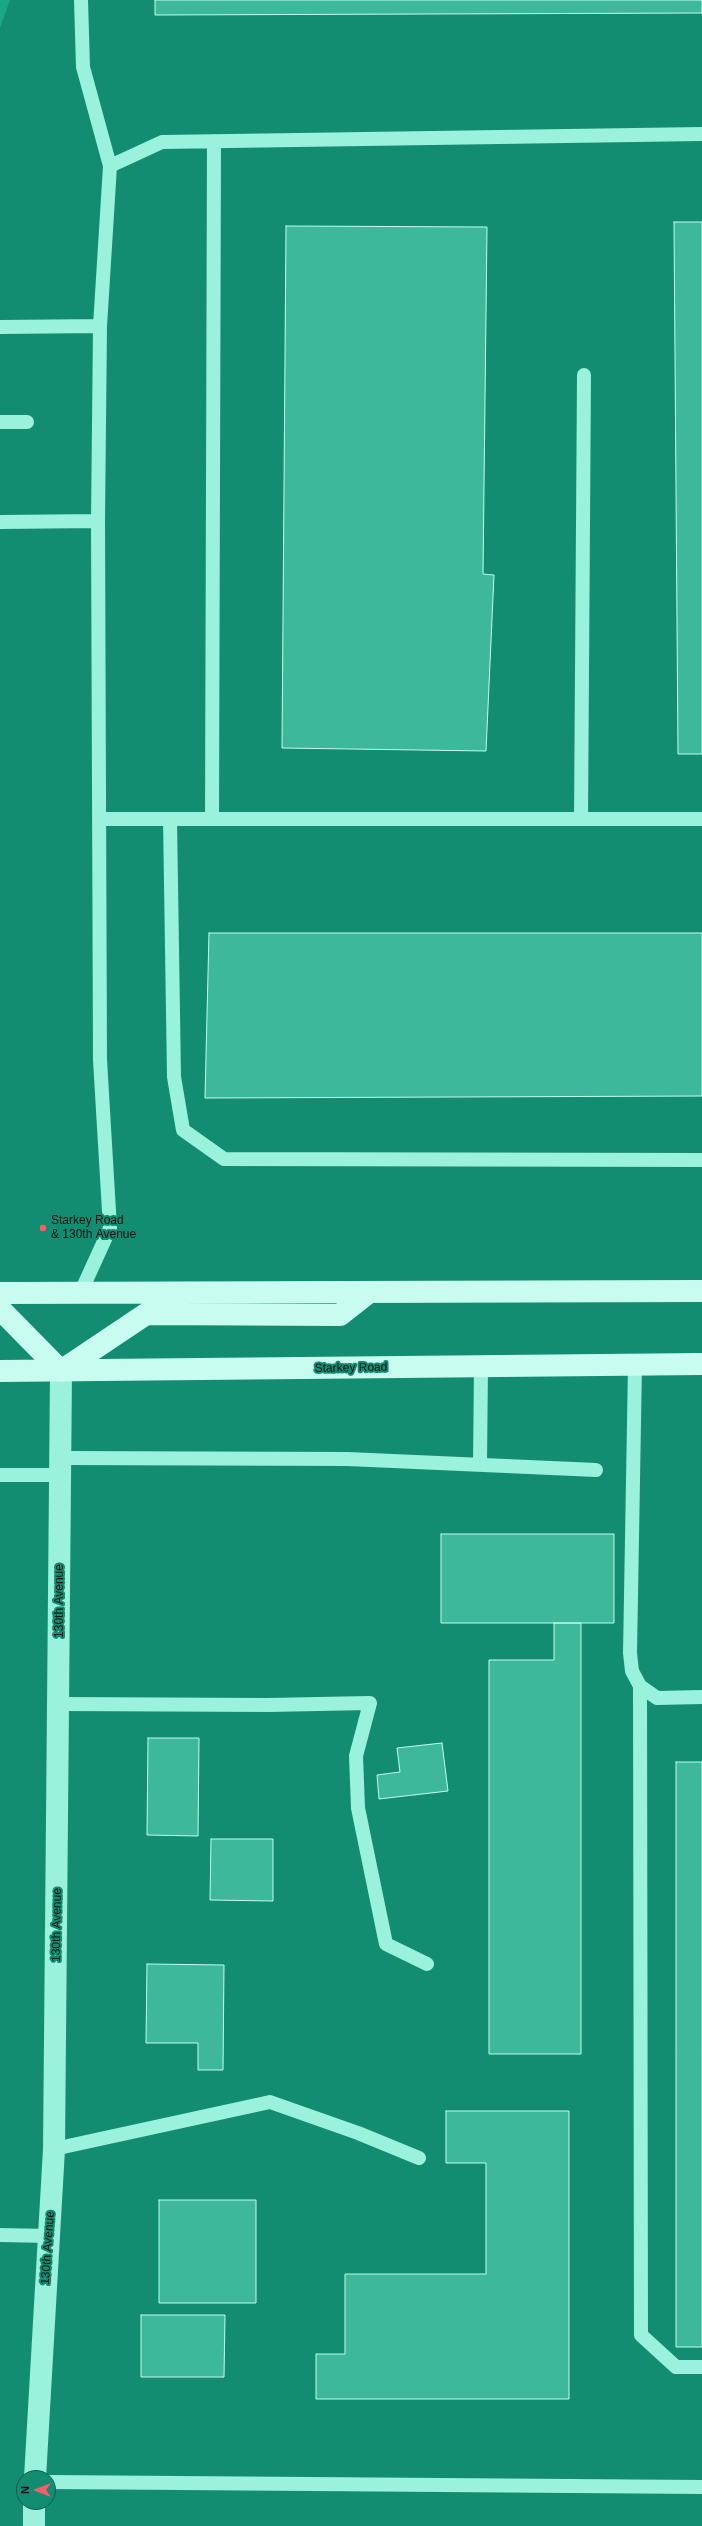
<!DOCTYPE html>
<html>
<head>
<meta charset="utf-8">
<style>
  body { margin:0 }
  #map { position:relative; width:702px; height:2526px; overflow:hidden; background:#128d71; font-family:Helvetica,sans-serif }
  canvas { display:block }
  .north { position:absolute; left:16px; top:2470px; width:40px; height:40px; box-sizing:border-box; background:#128d71; border:1px solid #125b4b; border-radius:50%; rotate:270deg; font-size:11px; font-weight:700; line-height:16px; text-align:center; color:#111 }
  .north::after { content:''; display:block; margin:auto; width:14px; height:18px; background:#ff5b68; clip-path:polygon(50% 0,100% 100%,50% 72%,0 100%) }
</style>
</head>
<body>
<div id="map">
<canvas width="702" height="2526"></canvas>
<div class="north">N</div>
</div>
<script>
const context = document.querySelector('canvas').getContext('2d');
context.lineJoin = 'round';
function fillPath(path, color) { context.fillStyle = color; context.fill(path, 'evenodd'); }
const toPath = rows => new Path2D(rows.map(r => 'M' + r).join(''));
function trace(path, color, width, dash) { context.strokeStyle = color; context.lineWidth = width; context.lineCap = dash ? 'butt' : 'round'; context.setLineDash(dash || []); context.stroke(path); }
function drawText(font, color, halo, rows, align = 'center') {
  context.font = font + ' Helvetica,sans-serif'; context.lineWidth = 4; context.setLineDash([]); context.textBaseline = 'middle'; context.strokeStyle = halo; context.fillStyle = color; for (const [text, x, y, turn = 0] of rows) {
    context.save(); context.translate(x, y); context.rotate((+turn || 0) * Math.PI / 180); context.textAlign = isNaN(turn) ? turn : align; if (halo) context.strokeText(text, 0, 0); context.fillText(text, 0, 0); context.restore();
  }
}
fillPath(toPath([
  [0,0,10,0,0,28]
]), '#1aa785');
const building = toPath([
  [155,0,702,0,702,13,155,15,155,0],
  [674,222,702,222,702,754,678,754,674,222],
  [286,226,487,227,483,574,494,575,486,751,282,748,286,226],
  [209,933,702,933,702,1096,205,1098,209,933],
  [441,1534,614,1534,614,1623,441,1623,441,1534],
  [554,1623,581,1623,581,2054,489,2054,489,1660,554,1660,554,1623],
  [148,1738,199,1738,198,1836,147,1835,148,1738],
  [442,1743,448,1791,379,1799,377,1775,400,1772,397,1748,442,1743],
  [676,1762,702,1762,702,2347,676,2347,676,1762],
  [211,1839,273,1839,273,1901,210,1900,211,1839],
  [147,1964,224,1965,223,2070,198,2070,198,2043,146,2043,147,1964],
  [446,2111,569,2111,569,2399,316,2399,316,2354,345,2354,345,2274,486,2274,486,2163,446,2163,446,2111],
  [159,2200,256,2200,256,2303,159,2303,159,2200],
  [141,2315,225,2315,224,2377,141,2377,141,2315]
]);
fillPath(building, '#3eb89b');
trace(building, '#c1fdee', 1);
trace(toPath([
  [81,0,83,67,110,166],
  [0,327,100,326],
  [0,422,27,422],
  [0,522,98,521],
  [99,819,702,819],
  [170,819,174,1077,183,1130,224,1159,702,1160],
  [212,819,214,141],
  [581,819,584,375],
  [80,1294,110,1228,100,1060,98,521,100,326,110,166,162,142,702,134],
  [635,1365,630,1653,632,1671,640,1686,657,1698,702,1697],
  [61,1458,348,1459,596,1470],
  [480,1463,481,1366],
  [0,1475,61,1475],
  [640,1686,641,2335,676,2367,702,2367],
  [59,1704,268,1705,370,1703,356,1756,358,1808,386,1944,427,1964],
  [54,2149,270,2102,358,2133,419,2158],
  [0,2235,49,2236],
  [48,2482,702,2487]
]), '#9af1dc', 14);
trace(toPath([
  [35,2478,54,2149,61,1371],
  [34,2526,34,2502]
]), '#9af1dc', 22);
trace(toPath([
  [0,1293,702,1291],
  [0,1309,61,1371],
  [0,1371,702,1364],
  [61,1371,146,1314,340,1315,368,1293]
]), '#c9fcf1', 22);
for (const [x, y, r, color] of [
  [43,1228,4,"#ff5b68"]
]) { const dot = new Path2D(); dot.arc(x, y, r, 0, 2 * Math.PI); context.fillStyle = color; context.fill(dot); trace(dot, '#128d71', 1.5); }
drawText('12px', '#111', '#128d71', [
  ["Starkey Road",51,1221],
  ["& 130th Avenue",51,1235]
], 'left');
drawText('12px', '#111', '#128d71', [
  ["Starkey Road",351,1368,-1],
  ["130th Avenue",60,1601,-90],
  ["130th Avenue",57,1925,-89],
  ["130th Avenue",48,2248,-86]
]);
</script>
</body>
</html>
